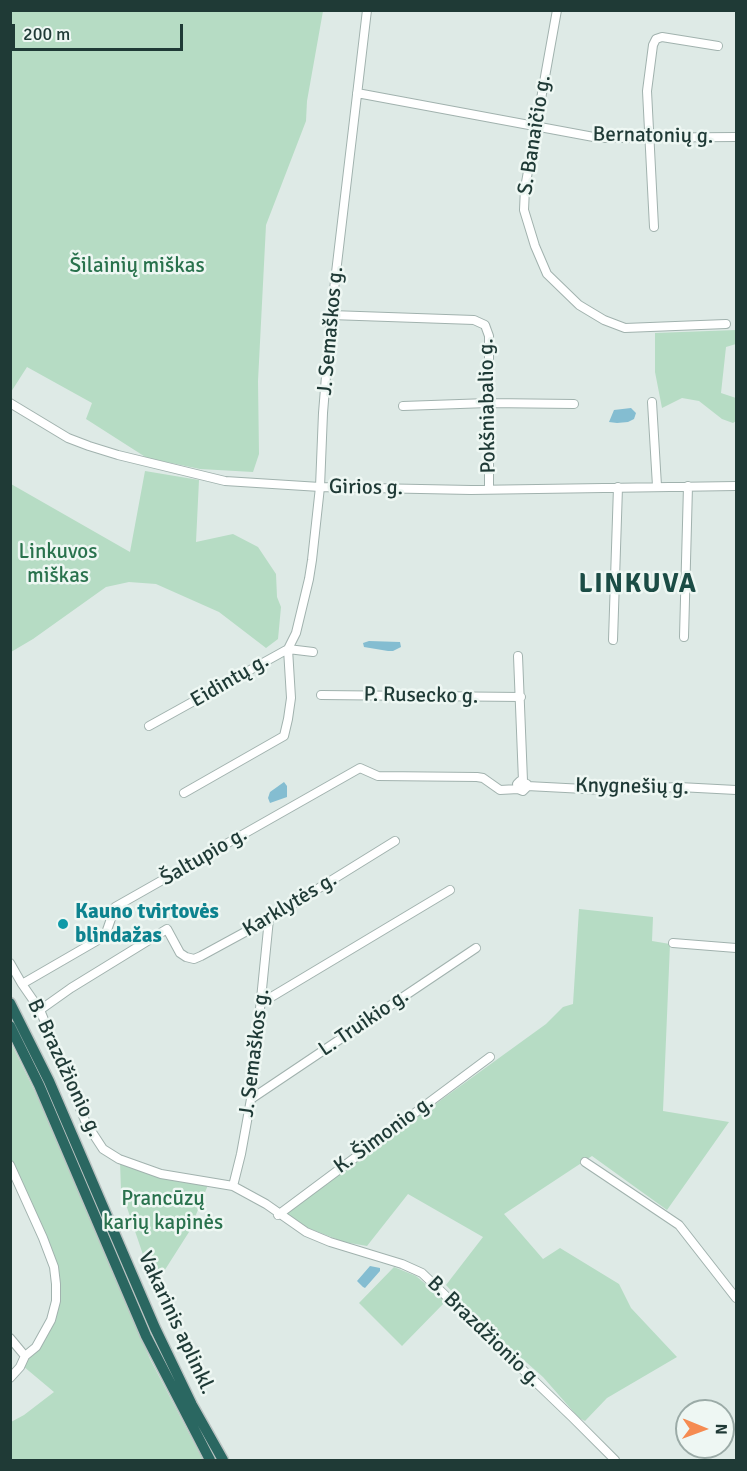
<!DOCTYPE html>
<html>
<head>
<meta charset="utf-8">
<style>
  body { margin:0 }
  #map { position:relative; width:747px; height:1471px; overflow:hidden; background:#deeae6; font-family:Signika,sans-serif }
  canvas { display:block }
  .frame { position:absolute; inset:0; border:12px solid #1f3a36; pointer-events:none }
  .north { position:absolute; left:675px; top:1399px; width:60px; height:60px; box-sizing:border-box; background:#eef7f3; border:2px solid #9baba7; border-radius:50%; rotate:91deg; font-size:16px; font-weight:700; line-height:24px; text-align:center; color:#1f3a36 }
  .north::after { content:''; display:block; margin:auto; width:21px; height:27px; background:#f58b51; clip-path:polygon(50% 0,100% 100%,50% 72%,0 100%) }
  .scale { position:absolute; left:12px; top:24px; width:171px; height:27px; box-sizing:border-box; border:3px solid #1f3a36; border-top:0; padding-left:8px; font-size:18px; line-height:21px; white-space:nowrap; color:#1f3a36; -webkit-text-stroke:4px #eef7f3; paint-order:stroke }
</style>
</head>
<body>
<div id="map">
<canvas width="747" height="1471"></canvas>
<div class="frame"></div>
<div class="north">N</div>
<div class="scale">200 m</div>
</div>
<script>
const context = document.querySelector('canvas').getContext('2d');
context.lineJoin = 'round';
function fillPath(path, color) { context.fillStyle = color; context.fill(path, 'evenodd'); }
const toPath = rows => new Path2D(rows.map(r => 'M' + r).join(''));
function trace(path, color, width, dash) { context.strokeStyle = color; context.lineWidth = width; context.lineCap = dash ? 'butt' : 'round'; context.setLineDash(dash || []); context.stroke(path); }
function drawText(font, color, halo, rows, align = 'center') {
  context.font = font + ' Signika,sans-serif'; context.lineWidth = 5; context.setLineDash([]); context.textBaseline = 'middle'; context.strokeStyle = halo; context.fillStyle = color; for (const [text, x, y, turn = 0] of rows) {
    context.save(); context.translate(x, y); context.rotate((+turn || 0) * Math.PI / 180); context.textAlign = isNaN(turn) ? turn : align; if (halo) context.strokeText(text, 0, 0); context.fillText(text, 0, 0); context.restore();
  }
}
fillPath(toPath([
  [11,11,323,11,307,101,306,121,266,225,258,381,259,454,253,472,200,469,147,458,86,419,92,403,27,367,11,392],
  [736,330,736,344,726,347,721,393,736,398,736,421,733,423,722,419,699,401,682,398,662,408,655,372,655,333],
  [145,471,199,480,196,542,233,534,258,547,276,574,277,597,281,607,278,639,266,648,219,612,156,584,129,582,106,587,33,639,11,652,11,484,130,552],
  [579,909,653,917,652,941,670,944,663,1111,729,1122,667,1210,592,1156,504,1214,543,1259,560,1248,619,1284,631,1308,677,1357,607,1398,585,1421,579,1418,543,1377,476,1318,446,1285,483,1237,408,1194,367,1246,344,1242,308,1228,286,1216,289,1210,546,1024,563,1007,573,1004],
  [10,1041,40,1102,150,1359,203,1460,11,1460,11,1422,24,1415,54,1392,23,1366,46,1336,58,1299,49,1248,11,1160],
  [120,1162,142,1171,164,1178,208,1185,189,1232,154,1287,121,1190],
  [394,1267,416,1276,446,1301,402,1346,359,1303]
]), '#b6dcc4');
fillPath(toPath([
  [631,408,636,413,634,419,628,422,617,423,609,422,614,410],
  [369,641,400,642,401,647,393,651,388,651,364,647,363,643],
  [284,782,287,786,287,797,270,803,268,798,270,792],
  [370,1266,380,1268,380,1271,365,1288,363,1287,357,1281]
]), '#84bdd1');
const minor = toPath([
  [557,10,525,188,524,210,535,246,547,274,579,305,604,320,625,328,726,324],
  [357,93,599,138,736,137],
  [654,227,647,91,653,45,656,39,662,37,718,46],
  [331,315,474,320,485,325,489,336,489,489],
  [652,402,657,486],
  [10,403,68,438,89,446,118,455,225,481,320,487,471,490,736,486],
  [403,406,488,403,574,404],
  [684,637,688,486],
  [613,640,618,487],
  [518,656,523,781],
  [321,695,521,697],
  [149,726,288,649,313,652],
  [527,786,604,790,679,787,736,790],
  [184,793,284,736,288,719,291,698,288,649,296,633,309,579,312,560,320,487,323,413,331,315,367,10],
  [673,943,736,948],
  [10,963,22,984,105,936,115,907,360,768,378,776,477,777,483,778,500,790,518,789,523,791,527,787,527,784,520,781,517,784,518,789],
  [22,984,40,1010,86,1123,103,1149,119,1159,161,1174,233,1186,266,1204,306,1232,330,1242,402,1264,422,1273,572,1417,615,1460],
  [261,1001,273,996,450,890],
  [40,1010,71,988,167,929,180,953,186,957,194,959,201,956,269,919,395,841],
  [251,1099,476,948],
  [585,1162,679,1225,736,1298],
  [10,1165,43,1238,54,1267,56,1284,56,1301,51,1320,36,1347,25,1356,20,1367,10,1378],
  [233,1186,241,1154,251,1099,269,919],
  [278,1215,490,1057],
  [10,1338,25,1356]
]);
const highway = toPath([
  [10,1003,49,1081,155,1328,192,1405,223,1460],
  [10,1026,39,1085,146,1336,210,1460]
]);
trace(minor, '#a1b2ae', 10);
trace(highway, '#bcc4c3', 13);
trace(minor, '#fff', 8);
trace(highway, '#2a6761', 10);
for (const [x, y, r, color] of [
  [63,924,6,"#0f9aa8"]
]) { const dot = new Path2D(); dot.arc(x, y, r, 0, 2 * Math.PI); context.fillStyle = color; context.fill(dot); trace(dot, '#eef7f3', 2); }
drawText('21px', '#1f3a36', '#eef7f3', [
  ["S. Banaičio g.",535,135,-81],
  ["Bernatonių g.",653,136,1],
  ["J. Semaškos g.",331,331,-85],
  ["Pokšniabalio g.",488,406,-91],
  ["Girios g.",366,488,1],
  ["Eidintų g.",230,681,-30],
  ["P. Rusecko g.",421,696,1],
  ["Knygnešių g.",632,787,1],
  ["Šaltupio g.",204,857,-30],
  ["Karklytės g.",290,905,-31],
  ["L. Truikio g.",364,1023,-34],
  ["J. Semaškos g.",255,1053,-83],
  ["B. Brazdžionio g.",64,1068,65],
  ["K. Šimonio g.",384,1135,-36],
  ["Vakarinis aplinkl.",176,1323,65],
  ["B. Brazdžionio g.",484,1332,44]
]);
drawText('21px', '#29724d', '#eef7f3', [
  ["Šilainių miškas",137,266],
  ["Linkuvos",58,552],
  ["miškas",58,576],
  ["Prancūzų",163,1199],
  ["karių kapinės",163,1223]
]);
drawText('bold 21px', '#0d838f', '#eef7f3', [
  ["Kauno tvirtovės",75,912],
  ["blindažas",75,936]
], 'left');
context.letterSpacing = '1.5px';
drawText('bold 27px', '#1b4c45', '#eef7f3', [
  ["LINKUVA",638,585]
]);
context.letterSpacing = '0px';
</script>
</body>
</html>
